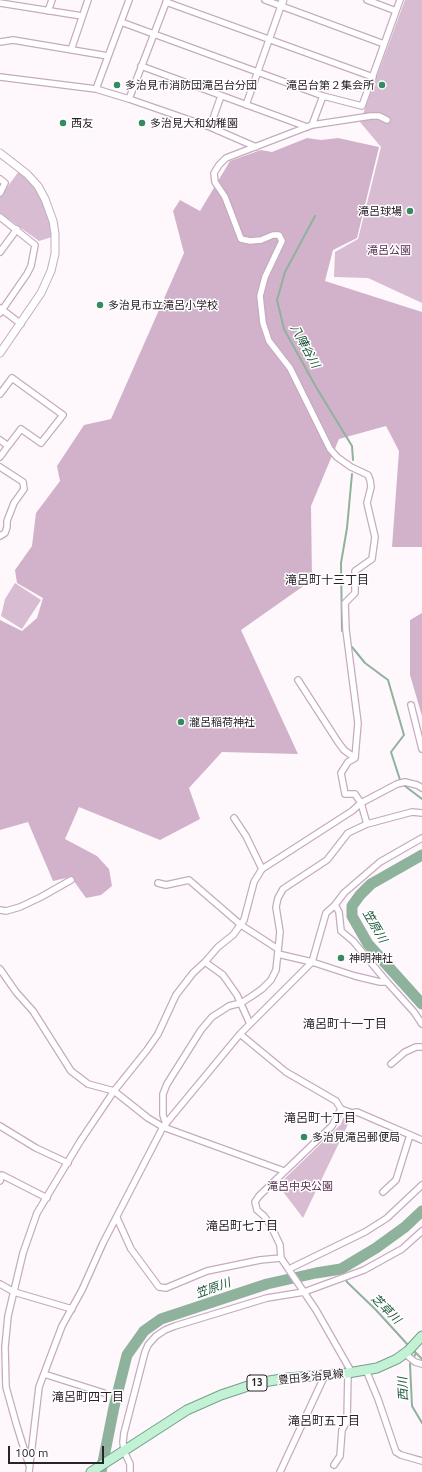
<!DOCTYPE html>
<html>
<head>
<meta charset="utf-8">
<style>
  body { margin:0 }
  #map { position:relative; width:422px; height:1472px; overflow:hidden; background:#fef8fc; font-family:Ubuntu,sans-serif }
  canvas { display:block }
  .scale { position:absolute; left:8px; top:1446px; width:96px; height:18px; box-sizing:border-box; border:2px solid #2b2129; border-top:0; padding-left:5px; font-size:12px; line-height:14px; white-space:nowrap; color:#2b2129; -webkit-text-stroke:3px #fff; paint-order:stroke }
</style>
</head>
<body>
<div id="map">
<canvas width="422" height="1472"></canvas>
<div class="scale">100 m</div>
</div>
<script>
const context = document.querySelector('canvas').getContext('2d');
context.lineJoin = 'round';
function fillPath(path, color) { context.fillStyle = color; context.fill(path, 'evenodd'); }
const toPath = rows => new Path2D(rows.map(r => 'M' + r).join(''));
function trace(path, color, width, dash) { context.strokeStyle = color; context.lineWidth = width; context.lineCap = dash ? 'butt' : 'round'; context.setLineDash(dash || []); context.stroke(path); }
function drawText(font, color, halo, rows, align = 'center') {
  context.font = font + ' Ubuntu,"Noto Sans JP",sans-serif'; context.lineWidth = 3; context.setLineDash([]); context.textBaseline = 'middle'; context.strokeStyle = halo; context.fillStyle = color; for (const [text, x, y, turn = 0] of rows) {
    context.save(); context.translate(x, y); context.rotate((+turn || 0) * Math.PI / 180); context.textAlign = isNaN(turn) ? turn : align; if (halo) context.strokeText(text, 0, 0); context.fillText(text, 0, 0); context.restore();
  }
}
fillPath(toPath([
  [405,0,422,0,422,303,368,278,334,277,335,252,358,239,381,147,360,122],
  [19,171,28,180,38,193,45,208,50,223,52,237,39,241,0,213,0,197],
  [15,583,41,600,22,629,1,616,5,599],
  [347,1117,351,1118,303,1218,278,1185,333,1132,341,1124,343,1118]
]), '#d8bcd2');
fillPath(toPath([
  [307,138,321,140,338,138,379,147,357,238,333,250,325,281,422,312,422,547,392,547,399,451,386,426,339,439,311,506,312,580,241,630,298,754,222,752,189,788,200,819,160,840,79,807,65,839,97,856,109,869,112,886,101,895,86,898,71,877,53,881,28,822,0,830,0,620,22,631,37,618,43,598,17,583,15,570,32,546,36,513,60,481,57,466,84,425,111,419,184,253,173,211,180,200,200,211,230,161,261,150,272,152],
  [422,613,422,716,410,675,410,620]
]), '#d1b2ca');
trace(toPath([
  [315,216,285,272,277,300,284,329,316,387,352,446,353,460],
  [342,631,341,563,347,528,352,474],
  [352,647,365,663,388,680,404,735,391,752,401,783,422,799],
  [341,1269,347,1282,376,1310,408,1345],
  [413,1350,422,1359],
  [416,1353,410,1364,412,1406,422,1423]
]), '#8fb29d', 2);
trace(toPath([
  [422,855,371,884,360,895,352,906,352,916,368,944,422,1004],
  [101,1472,114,1407,127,1355,144,1331,161,1319,267,1284,316,1273,341,1269,376,1248,405,1227,422,1211]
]), '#8fb29d', 11);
const minor = toPath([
  [265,0,384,44],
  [367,0,396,11],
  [166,2,373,77],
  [0,3,82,16],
  [48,11,52,0],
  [121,22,323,96,362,106,400,0],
  [0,42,13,40,108,56],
  [71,50,88,0],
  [141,66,307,127],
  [0,77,96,89,129,99,210,127,256,147],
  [96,89,129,0],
  [129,99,167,0],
  [246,105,281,6],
  [312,125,323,96],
  [210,127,221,96],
  [0,179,5,183,0,193],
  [0,217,35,245,31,266,27,274,0,313],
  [0,252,17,229],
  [0,308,21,324],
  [0,394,12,378,63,415,41,443,21,429,8,446],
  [0,440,8,446,0,457],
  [0,467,23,482,24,489,14,503,7,521,7,527,5,533,0,536],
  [298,680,338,742,344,750,355,758],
  [411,705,422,749],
  [234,818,246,836,262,869],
  [367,824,361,803,355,794,345,794,341,773,348,762,355,758,358,723,346,630,345,603,355,593,355,571,372,559,375,537,367,503,371,487,370,480,368,475,351,467,337,457,330,449,290,368,269,341,263,323,260,296,265,277,282,241,279,235,273,235,261,240,250,241,241,239,225,197,215,182,214,173,219,165,226,158,312,125,371,116,379,116,387,120],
  [158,883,166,885,189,880,241,925,278,949],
  [335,905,339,912,341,931,353,941,387,982],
  [0,910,6,911,20,907,41,897,71,880],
  [278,954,312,962,355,976,380,982,387,982,414,1012,422,1024],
  [205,962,223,975,237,995,250,1024],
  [0,969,16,992,33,1011,71,1071,88,1084,114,1091,148,1118,163,1127,284,1171],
  [240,1034,286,1072,336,1101,341,1109,352,1113,357,1112,422,1140],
  [391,1064,405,1052,416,1047,422,1047],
  [341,1109,332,1126,259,1196,255,1202,257,1210,264,1216,271,1226,280,1245,281,1258,316,1310,352,1373],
  [166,1124,163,1115,163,1094,167,1084,201,1030,212,1017,229,1006,241,1003,252,996,262,989,271,980,276,970,280,932,276,907,278,898,283,889,327,860,348,833,367,824,412,812,422,813],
  [0,1126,36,1148,68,1163],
  [0,1181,2,1175,47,1198],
  [383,1192,396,1180,410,1135],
  [117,1218,131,1249,159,1287,166,1288,207,1271,260,1260,281,1258],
  [289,1269,365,1232,387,1218,422,1185],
  [0,1284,14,1292,72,1309],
  [405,1352,409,1357,415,1362,422,1364],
  [366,1370,378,1399,396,1452,401,1455,422,1461],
  [44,1374,104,1393],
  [29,1465,16,1423,6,1387,5,1347,8,1316,23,1253,37,1213,81,1140,114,1091,147,1050,158,1034,176,995,193,973,205,962,218,947,233,935,244,920,254,882,262,869,352,811,361,803,397,784,405,782,417,785,422,788],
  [334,1465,340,1456,342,1430,347,1421,348,1373],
  [29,1472,39,1387,62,1326,82,1290,103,1243,163,1127,240,1034,312,962,326,913,335,905,344,893,380,862,422,838],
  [130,1472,130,1464,124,1451,123,1442,124,1433,145,1352,148,1345,156,1336,165,1330,175,1326,267,1298,304,1292,364,1270,402,1249,422,1231],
  [280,1472,325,1375]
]);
const tertiary = toPath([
  [281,6,283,0],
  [0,153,27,174,38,186,45,199,53,221,55,234,55,254,51,271,41,293,0,353]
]);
const primary = toPath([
  [91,1472,187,1410,221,1395,257,1383,288,1378,348,1373,377,1368,397,1359,408,1351,422,1336]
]);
trace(minor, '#c6abc0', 8);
trace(tertiary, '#c6abc0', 9);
trace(primary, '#72a287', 11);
trace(minor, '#fff', 5.5);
trace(tertiary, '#fff', 7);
trace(primary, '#c2f1d6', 9);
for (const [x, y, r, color] of [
  [117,85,4,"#348b60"],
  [382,85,4,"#348b60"],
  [63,123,4,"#348b60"],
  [142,123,4,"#348b60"],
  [410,211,4,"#348b60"],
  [100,305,4,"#348b60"],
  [181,722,4,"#348b60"],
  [341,958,4,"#348b60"],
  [304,1137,4,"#348b60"]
]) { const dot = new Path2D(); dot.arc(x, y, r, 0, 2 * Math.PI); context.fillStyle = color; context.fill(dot); trace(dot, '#fff', 1.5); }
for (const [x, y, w] of [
  [257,1383,20]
]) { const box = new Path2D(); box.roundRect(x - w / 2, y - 8, w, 16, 3); context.fillStyle = '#fff'; context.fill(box); trace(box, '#2b2129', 1); }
drawText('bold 10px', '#2b2129', null, [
  ["13",257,1383]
]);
drawText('11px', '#2b2129', '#fff', [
  ["多治見市消防団滝呂台分団",125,85],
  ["滝呂台第２集会所",374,85,"right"],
  ["西友",71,123],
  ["多治見大和幼稚園",150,123],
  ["滝呂球場",402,211,"right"],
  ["多治見市立滝呂小学校",108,305],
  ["瀧呂稲荷神社",189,722],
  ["神明神社",349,958],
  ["多治見滝呂郵便局",312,1137]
], 'left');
drawText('11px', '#582e51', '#fff', [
  ["滝呂公園",389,250],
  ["滝呂中央公園",300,1186]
]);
drawText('11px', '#2b2129', '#fff', [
  ["豊田多治見線",311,1377,-6]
]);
drawText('italic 12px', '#1b5739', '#fff', [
  ["八陣谷川",305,346,61],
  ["笠原川",375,926,60],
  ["笠原川",213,1288,-19],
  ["芝草川",386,1309,45],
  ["西川",403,1389,-93]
]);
drawText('12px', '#2b2129', '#fff', [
  ["滝呂町十三丁目",327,580],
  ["滝呂町十一丁目",345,1024],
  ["滝呂町十丁目",320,1118],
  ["滝呂町七丁目",242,1226],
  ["滝呂町四丁目",88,1397],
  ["滝呂町五丁目",324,1421]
]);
</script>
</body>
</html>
